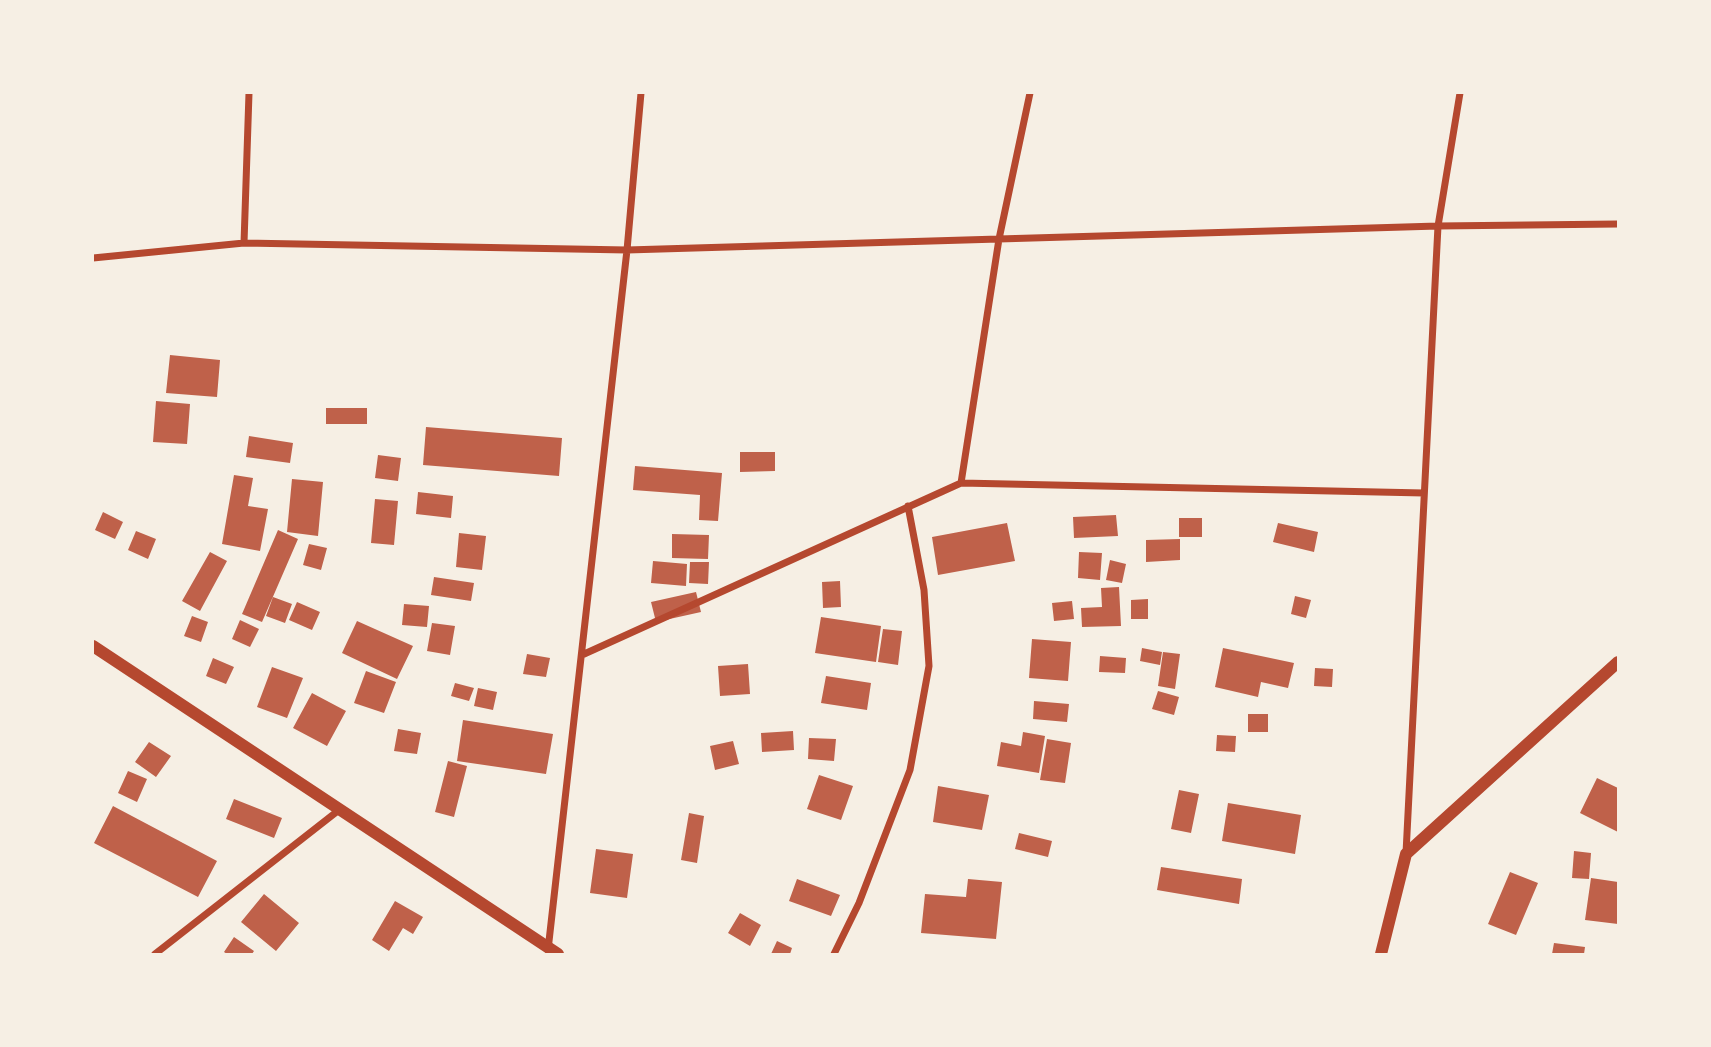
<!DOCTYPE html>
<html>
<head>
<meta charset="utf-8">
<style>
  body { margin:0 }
  #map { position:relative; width:1711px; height:1047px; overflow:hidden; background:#f6efe4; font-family:Roboto,sans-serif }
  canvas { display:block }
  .frame { position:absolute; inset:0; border:94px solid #f6efe4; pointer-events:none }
</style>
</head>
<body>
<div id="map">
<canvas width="1711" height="1047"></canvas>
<div class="frame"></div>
</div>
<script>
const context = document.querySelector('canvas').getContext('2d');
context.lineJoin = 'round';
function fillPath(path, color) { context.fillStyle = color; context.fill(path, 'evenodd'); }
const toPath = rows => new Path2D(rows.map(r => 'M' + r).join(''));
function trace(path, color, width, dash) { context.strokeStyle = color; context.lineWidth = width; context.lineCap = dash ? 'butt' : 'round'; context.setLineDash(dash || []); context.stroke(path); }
fillPath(toPath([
  [170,355,220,360,217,397,166,393],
  [156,401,190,404,187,444,153,442],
  [326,408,367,408,367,424,326,424],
  [426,427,562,438,559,476,423,465],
  [249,436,293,443,290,463,246,457],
  [740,452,775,452,775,471,740,472],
  [378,455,401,458,398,481,375,478],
  [635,466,722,473,718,521,699,520,700,495,633,490],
  [234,475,253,478,248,506,268,509,260,551,222,544],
  [292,479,323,482,318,536,287,532],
  [418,492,453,496,451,518,416,514],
  [375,499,398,501,394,545,371,543],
  [103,512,123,522,115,539,95,530],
  [1116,515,1118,536,1074,538,1073,517],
  [1179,518,1202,518,1202,537,1179,537],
  [1007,523,1015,561,938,575,932,537],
  [1278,523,1318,532,1314,552,1273,542],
  [278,530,298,539,262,622,242,614],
  [136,531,156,539,148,559,128,550],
  [459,533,486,536,482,570,456,567],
  [672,534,709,535,708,559,672,558],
  [1180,539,1180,560,1146,562,1146,540],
  [309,544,327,548,321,570,303,565],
  [210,552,227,561,200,611,182,601],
  [1079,552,1102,553,1100,580,1078,578],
  [1110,560,1126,564,1122,583,1106,580],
  [653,561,687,564,686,586,651,583],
  [690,562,709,562,708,584,689,583],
  [434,577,474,583,471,601,431,595],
  [840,581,841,607,823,608,822,582],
  [1119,587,1121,626,1082,627,1081,608,1102,607,1101,588],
  [696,592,701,612,656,622,651,602],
  [1295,596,1311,600,1306,618,1291,614],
  [273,597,292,604,285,623,266,616],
  [1148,599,1148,619,1131,619,1131,600],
  [1072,601,1074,619,1054,621,1052,603],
  [297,602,320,612,312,630,289,620],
  [404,604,429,606,427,627,402,625],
  [192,616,208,622,201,642,184,636],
  [821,617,881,626,876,662,815,653],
  [240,620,259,629,250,647,232,639],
  [357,621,413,646,397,679,342,653],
  [432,623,455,626,450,655,427,651],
  [883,629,902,631,898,665,878,662],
  [1032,639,1071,642,1068,681,1029,678],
  [1142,648,1162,652,1160,665,1140,661],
  [1223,648,1294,663,1288,688,1261,682,1258,697,1215,687],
  [1163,652,1180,654,1175,689,1158,686],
  [527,654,550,658,546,677,523,674],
  [1100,656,1126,658,1125,673,1099,672],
  [213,658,234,667,226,684,206,676],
  [748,664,750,694,720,696,718,666],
  [272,667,303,678,287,718,257,707],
  [1315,668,1333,669,1332,687,1314,686],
  [366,671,396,682,384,713,354,703],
  [826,676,871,683,867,710,821,703],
  [455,683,474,688,469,701,451,696],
  [478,688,497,692,493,710,474,706],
  [1158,691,1179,697,1174,715,1152,709],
  [312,693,346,711,327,746,293,728],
  [1034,701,1069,704,1067,722,1033,719],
  [1248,714,1268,714,1268,732,1248,732],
  [463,720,553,734,546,774,457,761],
  [398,729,421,733,417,754,394,751],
  [793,731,794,750,762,752,761,733],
  [1023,732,1045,736,1039,773,997,766,1001,742,1021,746],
  [1217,735,1236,736,1235,752,1216,751],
  [809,738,836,739,834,761,808,759],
  [1047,739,1071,743,1065,783,1040,780],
  [733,741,739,764,715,770,710,746],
  [149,742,171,756,156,777,135,762],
  [448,761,467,766,454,817,435,812],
  [128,771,147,779,137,802,118,793],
  [819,775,853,786,841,820,807,809],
  [1597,778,1618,788,1618,832,1580,813],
  [938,786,989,795,982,830,933,822],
  [1179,790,1199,794,1191,833,1171,829],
  [234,799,282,818,274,838,226,819],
  [1228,803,1301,815,1295,854,1222,841],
  [113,806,217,861,198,897,94,843],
  [689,813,704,816,697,863,681,860],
  [1019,833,1052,841,1048,857,1015,849],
  [596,849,633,854,627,898,590,893],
  [1574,851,1591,853,1589,879,1572,878],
  [1161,867,1242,879,1239,904,1157,890],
  [1510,872,1538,883,1516,935,1488,924],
  [1591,878,1618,882,1618,924,1585,920],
  [797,879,840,895,831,916,789,901],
  [968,879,1002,882,996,939,921,933,925,894,966,897],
  [264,894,299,923,276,951,241,922],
  [395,901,423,917,413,934,403,928,389,951,372,940],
  [740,913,761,925,750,946,728,933],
  [234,937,254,951,252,954,227,954,224,952],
  [777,941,792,948,790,954,771,954],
  [1554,943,1585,947,1584,954,1552,954]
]), '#bf614a');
trace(toPath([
  [244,243,249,93],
  [93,258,244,243,627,250,1438,226,1618,224],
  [961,483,999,239,1030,93],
  [582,655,961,483,1424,493],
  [1406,853,1438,226,1460,93],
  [548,950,627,250,641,93],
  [155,954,339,810],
  [834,954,859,903,910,770,929,666,924,590,908,506]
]), '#b5482f', 7);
trace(toPath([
  [93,646,558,954],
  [1381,954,1406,854,1618,662]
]), '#b5482f', 12);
</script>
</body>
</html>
